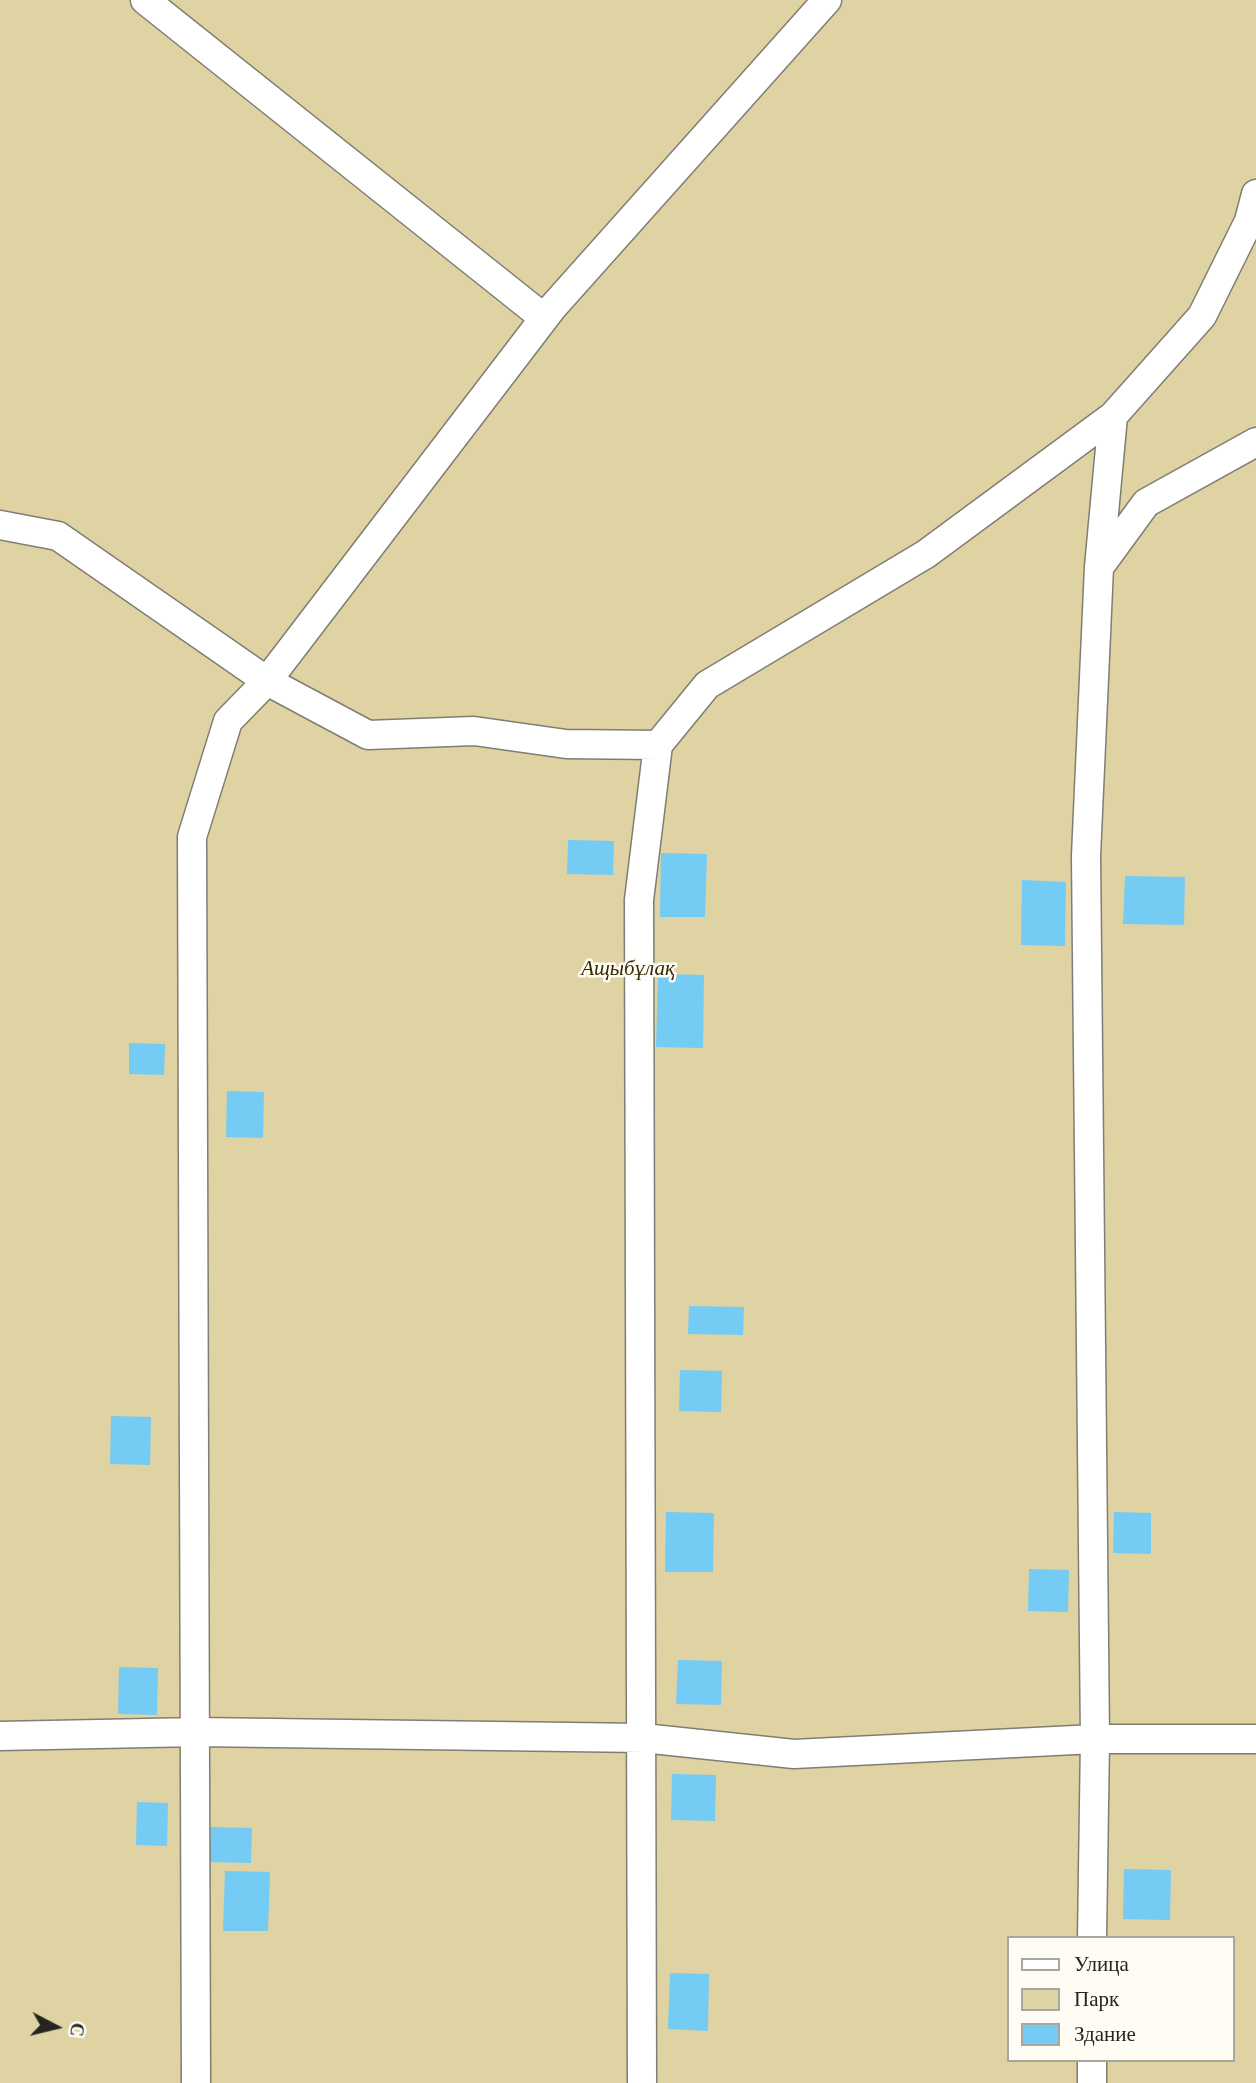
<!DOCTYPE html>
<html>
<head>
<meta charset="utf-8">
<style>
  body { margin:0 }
  #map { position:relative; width:1256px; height:2083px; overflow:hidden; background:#f2efe3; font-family:"Times New Roman",serif }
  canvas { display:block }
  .legend { position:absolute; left:1007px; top:1936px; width:228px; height:126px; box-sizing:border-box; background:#fffcf3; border:2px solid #a8a69f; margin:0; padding:9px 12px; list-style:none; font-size:21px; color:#252420 }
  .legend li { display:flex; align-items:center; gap:14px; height:35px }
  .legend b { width:35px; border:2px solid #a8a69f }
  .north { position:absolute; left:21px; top:1992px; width:70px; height:70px; -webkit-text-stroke:5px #fffcf3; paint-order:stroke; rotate:97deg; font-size:19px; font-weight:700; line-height:28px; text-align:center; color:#252420 }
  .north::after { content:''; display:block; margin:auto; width:24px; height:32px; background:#252420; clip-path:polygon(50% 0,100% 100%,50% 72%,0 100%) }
</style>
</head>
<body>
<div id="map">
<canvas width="1256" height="2083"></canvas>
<ul class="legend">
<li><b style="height:9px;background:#fff"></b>Улица</li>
<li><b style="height:19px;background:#dfd2a3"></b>Парк</li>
<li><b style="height:19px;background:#74cbf4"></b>Здание</li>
</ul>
<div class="north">С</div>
</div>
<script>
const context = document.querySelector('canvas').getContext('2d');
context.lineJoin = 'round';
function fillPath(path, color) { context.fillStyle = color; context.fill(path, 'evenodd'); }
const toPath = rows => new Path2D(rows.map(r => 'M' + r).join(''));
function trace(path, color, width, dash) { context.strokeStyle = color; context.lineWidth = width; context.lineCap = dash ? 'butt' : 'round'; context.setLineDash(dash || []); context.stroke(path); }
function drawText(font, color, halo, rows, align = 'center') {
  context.font = font + ' "Times New Roman",serif'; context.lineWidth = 5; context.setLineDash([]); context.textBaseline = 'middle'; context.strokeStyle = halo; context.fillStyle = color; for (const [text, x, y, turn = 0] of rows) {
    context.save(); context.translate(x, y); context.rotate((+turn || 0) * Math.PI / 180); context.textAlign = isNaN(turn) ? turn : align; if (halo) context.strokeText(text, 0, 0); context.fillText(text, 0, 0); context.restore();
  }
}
fillPath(toPath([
  [0,0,1256,0,1256,2083,0,2083],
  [1009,1938,1233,1938,1233,2060,1009,2060]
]), '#dfd2a3');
fillPath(toPath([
  [568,840,614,841,613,875,567,874],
  [661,853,707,854,705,917,660,917],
  [1125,876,1185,877,1184,925,1123,924],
  [1022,880,1066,882,1065,946,1021,945],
  [658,974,704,975,703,1048,656,1047],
  [129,1043,165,1044,164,1075,129,1074],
  [227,1091,264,1092,263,1138,226,1137],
  [689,1306,744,1307,743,1335,688,1334],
  [680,1370,722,1371,721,1412,679,1411],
  [111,1416,151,1417,150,1465,110,1464],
  [666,1512,714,1513,713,1572,665,1572],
  [1114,1512,1151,1513,1151,1554,1113,1553],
  [1029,1569,1069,1570,1068,1612,1028,1611],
  [678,1660,722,1661,721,1705,676,1704],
  [119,1667,158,1668,157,1715,118,1714],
  [672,1774,716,1775,715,1821,671,1820],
  [137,1802,168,1803,167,1846,136,1845],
  [209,1827,252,1828,251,1863,208,1862],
  [1124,1869,1171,1870,1170,1920,1123,1919],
  [225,1871,270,1872,268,1931,223,1931],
  [670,1973,709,1974,708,2031,668,2029]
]), '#74cbf4');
const minor = toPath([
  [145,0,544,318],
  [0,525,58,536,267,681,368,735,474,731,566,744,658,745],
  [1100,566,1146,503,1256,442],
  [0,1736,197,1732,643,1738,794,1754,1095,1739,1256,1739],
  [1092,1938,1095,1739,1086,856,1099,567,1113,416],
  [196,2083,192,837,228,721,267,681,552,308,827,0],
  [642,2083,639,900,658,745,707,685,926,554,1113,416,1202,316,1249,221,1256,194],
  [1092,2083,1092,2060]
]);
trace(minor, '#807d72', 31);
trace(minor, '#fff', 28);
drawText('italic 21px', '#342a06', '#fffcf3', [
  ["Ащыбұлақ",628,969]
]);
</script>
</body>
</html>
